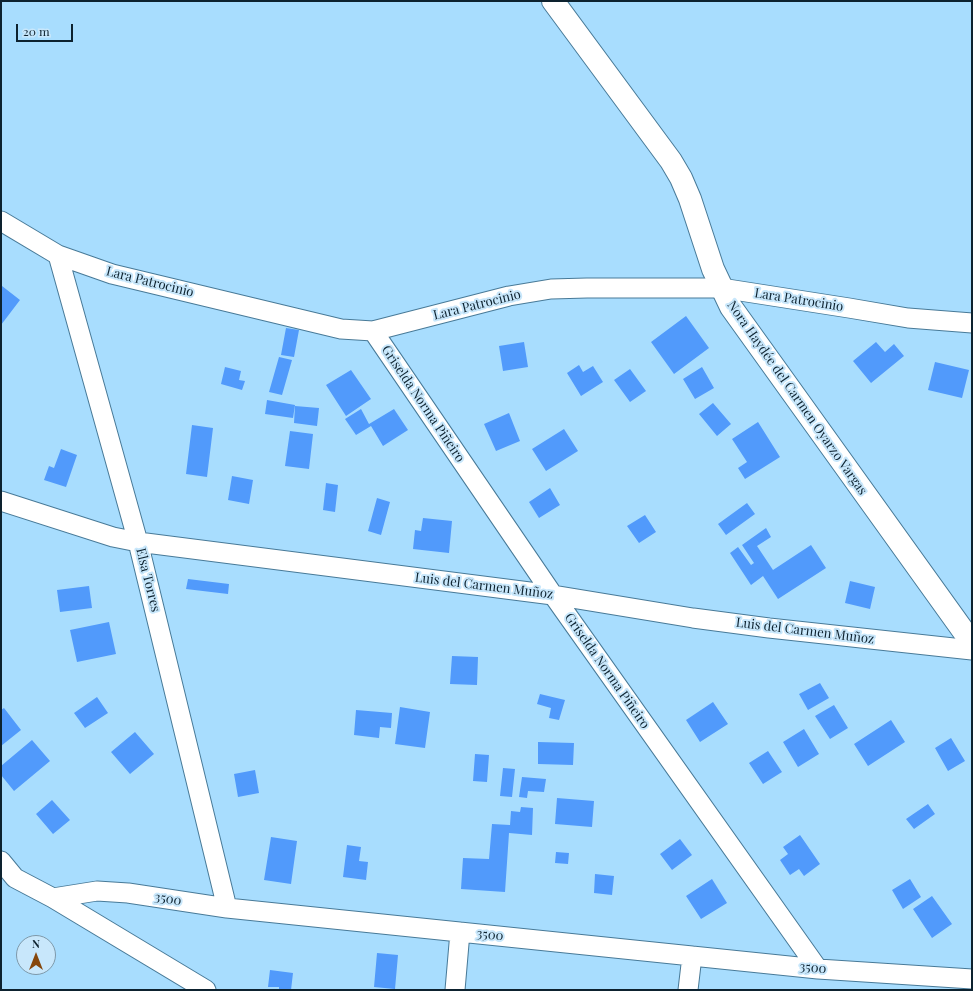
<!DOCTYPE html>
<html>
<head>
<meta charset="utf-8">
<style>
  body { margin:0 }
  #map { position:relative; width:973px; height:991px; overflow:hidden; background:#a8ddfe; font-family:"Playfair Display",serif }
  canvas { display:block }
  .frame { position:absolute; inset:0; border:2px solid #0d222f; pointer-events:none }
  .north { position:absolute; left:16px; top:935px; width:40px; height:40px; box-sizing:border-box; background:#c8e7fb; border:1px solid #7d98a9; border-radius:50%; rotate:0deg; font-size:11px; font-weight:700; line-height:16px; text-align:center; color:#0d222f }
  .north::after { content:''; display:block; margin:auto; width:14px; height:18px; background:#86470c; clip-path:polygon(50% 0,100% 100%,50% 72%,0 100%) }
  .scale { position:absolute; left:16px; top:24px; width:57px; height:18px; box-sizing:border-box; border:2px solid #0d222f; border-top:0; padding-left:5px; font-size:12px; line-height:14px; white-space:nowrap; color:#0d222f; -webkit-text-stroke:3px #c8e7fb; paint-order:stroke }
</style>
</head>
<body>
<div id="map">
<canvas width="973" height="991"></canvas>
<div class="frame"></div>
<div class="north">N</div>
<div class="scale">20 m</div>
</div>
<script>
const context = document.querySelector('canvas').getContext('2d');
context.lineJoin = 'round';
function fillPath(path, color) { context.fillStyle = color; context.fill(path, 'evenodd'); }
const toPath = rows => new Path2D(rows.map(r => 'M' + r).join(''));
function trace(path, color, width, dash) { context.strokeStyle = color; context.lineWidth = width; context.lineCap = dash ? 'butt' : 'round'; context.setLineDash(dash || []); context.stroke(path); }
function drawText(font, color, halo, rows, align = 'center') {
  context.font = font + ' "Playfair Display",serif'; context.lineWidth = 4; context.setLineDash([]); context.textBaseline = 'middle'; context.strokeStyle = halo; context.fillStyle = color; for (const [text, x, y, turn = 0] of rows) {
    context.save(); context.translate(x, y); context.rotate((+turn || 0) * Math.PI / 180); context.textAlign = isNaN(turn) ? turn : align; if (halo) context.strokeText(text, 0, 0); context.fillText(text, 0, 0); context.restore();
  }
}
fillPath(toPath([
  [2,286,20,300,1,325,1,287],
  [686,316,709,348,674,374,651,342],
  [286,328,299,330,294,357,281,355],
  [524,342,528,367,503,371,499,346],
  [876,342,885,352,894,344,904,356,871,383,853,361],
  [279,357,292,360,282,395,269,392],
  [935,362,969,370,962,398,928,390],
  [579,365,583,372,593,366,603,382,581,396,567,373],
  [225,367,241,371,239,380,245,381,242,390,221,384],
  [702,367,714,388,695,399,683,379],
  [630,369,646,391,630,402,614,380],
  [351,370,371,399,346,416,326,385],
  [267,400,295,405,293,418,265,414],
  [713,403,731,424,717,436,699,414],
  [295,406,319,408,317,426,294,423],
  [361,409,369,424,394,409,408,430,383,446,371,426,356,435,345,419],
  [509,413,520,441,496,451,484,424],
  [758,422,780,457,745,479,738,468,747,462,732,439],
  [192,425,213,428,207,477,186,474],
  [564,429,578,451,546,471,532,449],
  [290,431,313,434,309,469,285,466],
  [61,449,77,455,66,487,44,480,49,466,54,468],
  [232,476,253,480,249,504,228,500],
  [326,483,338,485,335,512,323,510],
  [550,488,560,505,539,518,529,502],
  [377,498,390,502,381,535,368,531],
  [747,503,755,514,726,535,718,524],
  [645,515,656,532,639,543,627,526],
  [423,518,452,521,449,553,413,549,415,530,421,531],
  [766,528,771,537,757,546,773,570,811,545,826,568,778,599,763,576,751,585,730,553,738,547,751,565,754,563,742,545],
  [188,579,229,584,228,594,186,589],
  [850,581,875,587,870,609,845,603],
  [89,586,92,608,60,612,57,590],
  [109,622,116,654,77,662,70,630],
  [452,656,478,657,477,685,450,684],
  [820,683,829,698,808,710,799,694],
  [540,694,565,700,559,720,549,718,551,708,537,704],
  [97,697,108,713,85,728,74,713],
  [713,702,728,724,700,742,686,720],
  [834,705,848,728,830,739,815,716],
  [400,707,430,712,425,748,395,744],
  [4,708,21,730,1,746,1,710],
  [356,710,392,713,391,728,380,727,379,738,354,735],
  [891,720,905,742,868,766,854,744],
  [804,729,819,754,798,767,783,742],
  [135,732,154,754,130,774,111,752],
  [951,738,965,761,948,771,935,748],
  [32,740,50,761,14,791,1,775,1,766],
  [538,742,574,743,573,765,538,764],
  [768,751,782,772,763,784,749,763],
  [475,754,489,755,487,782,473,781],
  [503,768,515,769,512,797,500,796],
  [255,770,259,793,238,797,234,774],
  [522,777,546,779,544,792,528,791,527,798,519,797],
  [557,798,594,801,592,827,555,824],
  [52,800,70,820,53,834,36,814],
  [928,804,935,814,914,829,906,819],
  [521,807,533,808,532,835,509,833,505,892,461,889,463,858,489,859,492,824,510,825,511,811,520,812],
  [800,835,820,864,804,876,799,869,790,875,780,860,788,854,783,847],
  [271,837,297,841,291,884,264,880],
  [680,839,692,855,672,870,660,854],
  [347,845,361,847,359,861,368,862,366,880,343,877],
  [556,852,569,853,568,864,555,863],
  [595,874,614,876,612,895,594,893],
  [712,879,727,903,701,919,686,896],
  [910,879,921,897,903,909,892,890],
  [932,896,952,924,932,938,913,909],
  [377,953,398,955,395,989,374,987],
  [270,970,293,973,291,990,279,990,279,987,268,987]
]), '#519afb');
const street = toPath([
  [1,221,58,255,112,274,341,329,373,331,509,296,551,289,587,288,721,288,849,308,908,318,972,323],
  [58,255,138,542,227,908],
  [373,331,553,595,818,969],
  [1,501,113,537,138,542,553,595,693,618,769,628,972,650],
  [1,861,15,878,53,898,206,990],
  [53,898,97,891,128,893,227,908,692,956,818,969,972,979],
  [455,990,460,932],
  [688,990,692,956]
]);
const secondary = toPath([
  [553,1,671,161,681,178,690,199,713,269,731,307,972,643]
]);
trace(street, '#487a98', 21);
trace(secondary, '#487a98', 24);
trace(street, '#fff', 19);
trace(secondary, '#fff', 22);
drawText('13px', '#0d222f', '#c8e7fb', [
  ["Lara Patrocinio",150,282,14],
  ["Lara Patrocinio",799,300,9],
  ["Lara Patrocinio",477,305,-14],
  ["Nora Haydée del Carmen Oyarzo Vargas",797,398,55],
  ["Griselda Norma Piñeiro",423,404,56],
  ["Elsa Torres",148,580,76],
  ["Luis del Carmen Muñoz",484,586,7],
  ["Luis del Carmen Muñoz",805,631,7],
  ["Griselda Norma Piñeiro",607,671,55],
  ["3500",168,899,9],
  ["3500",490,935,6],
  ["3500",813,968,5]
]);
</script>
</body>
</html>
